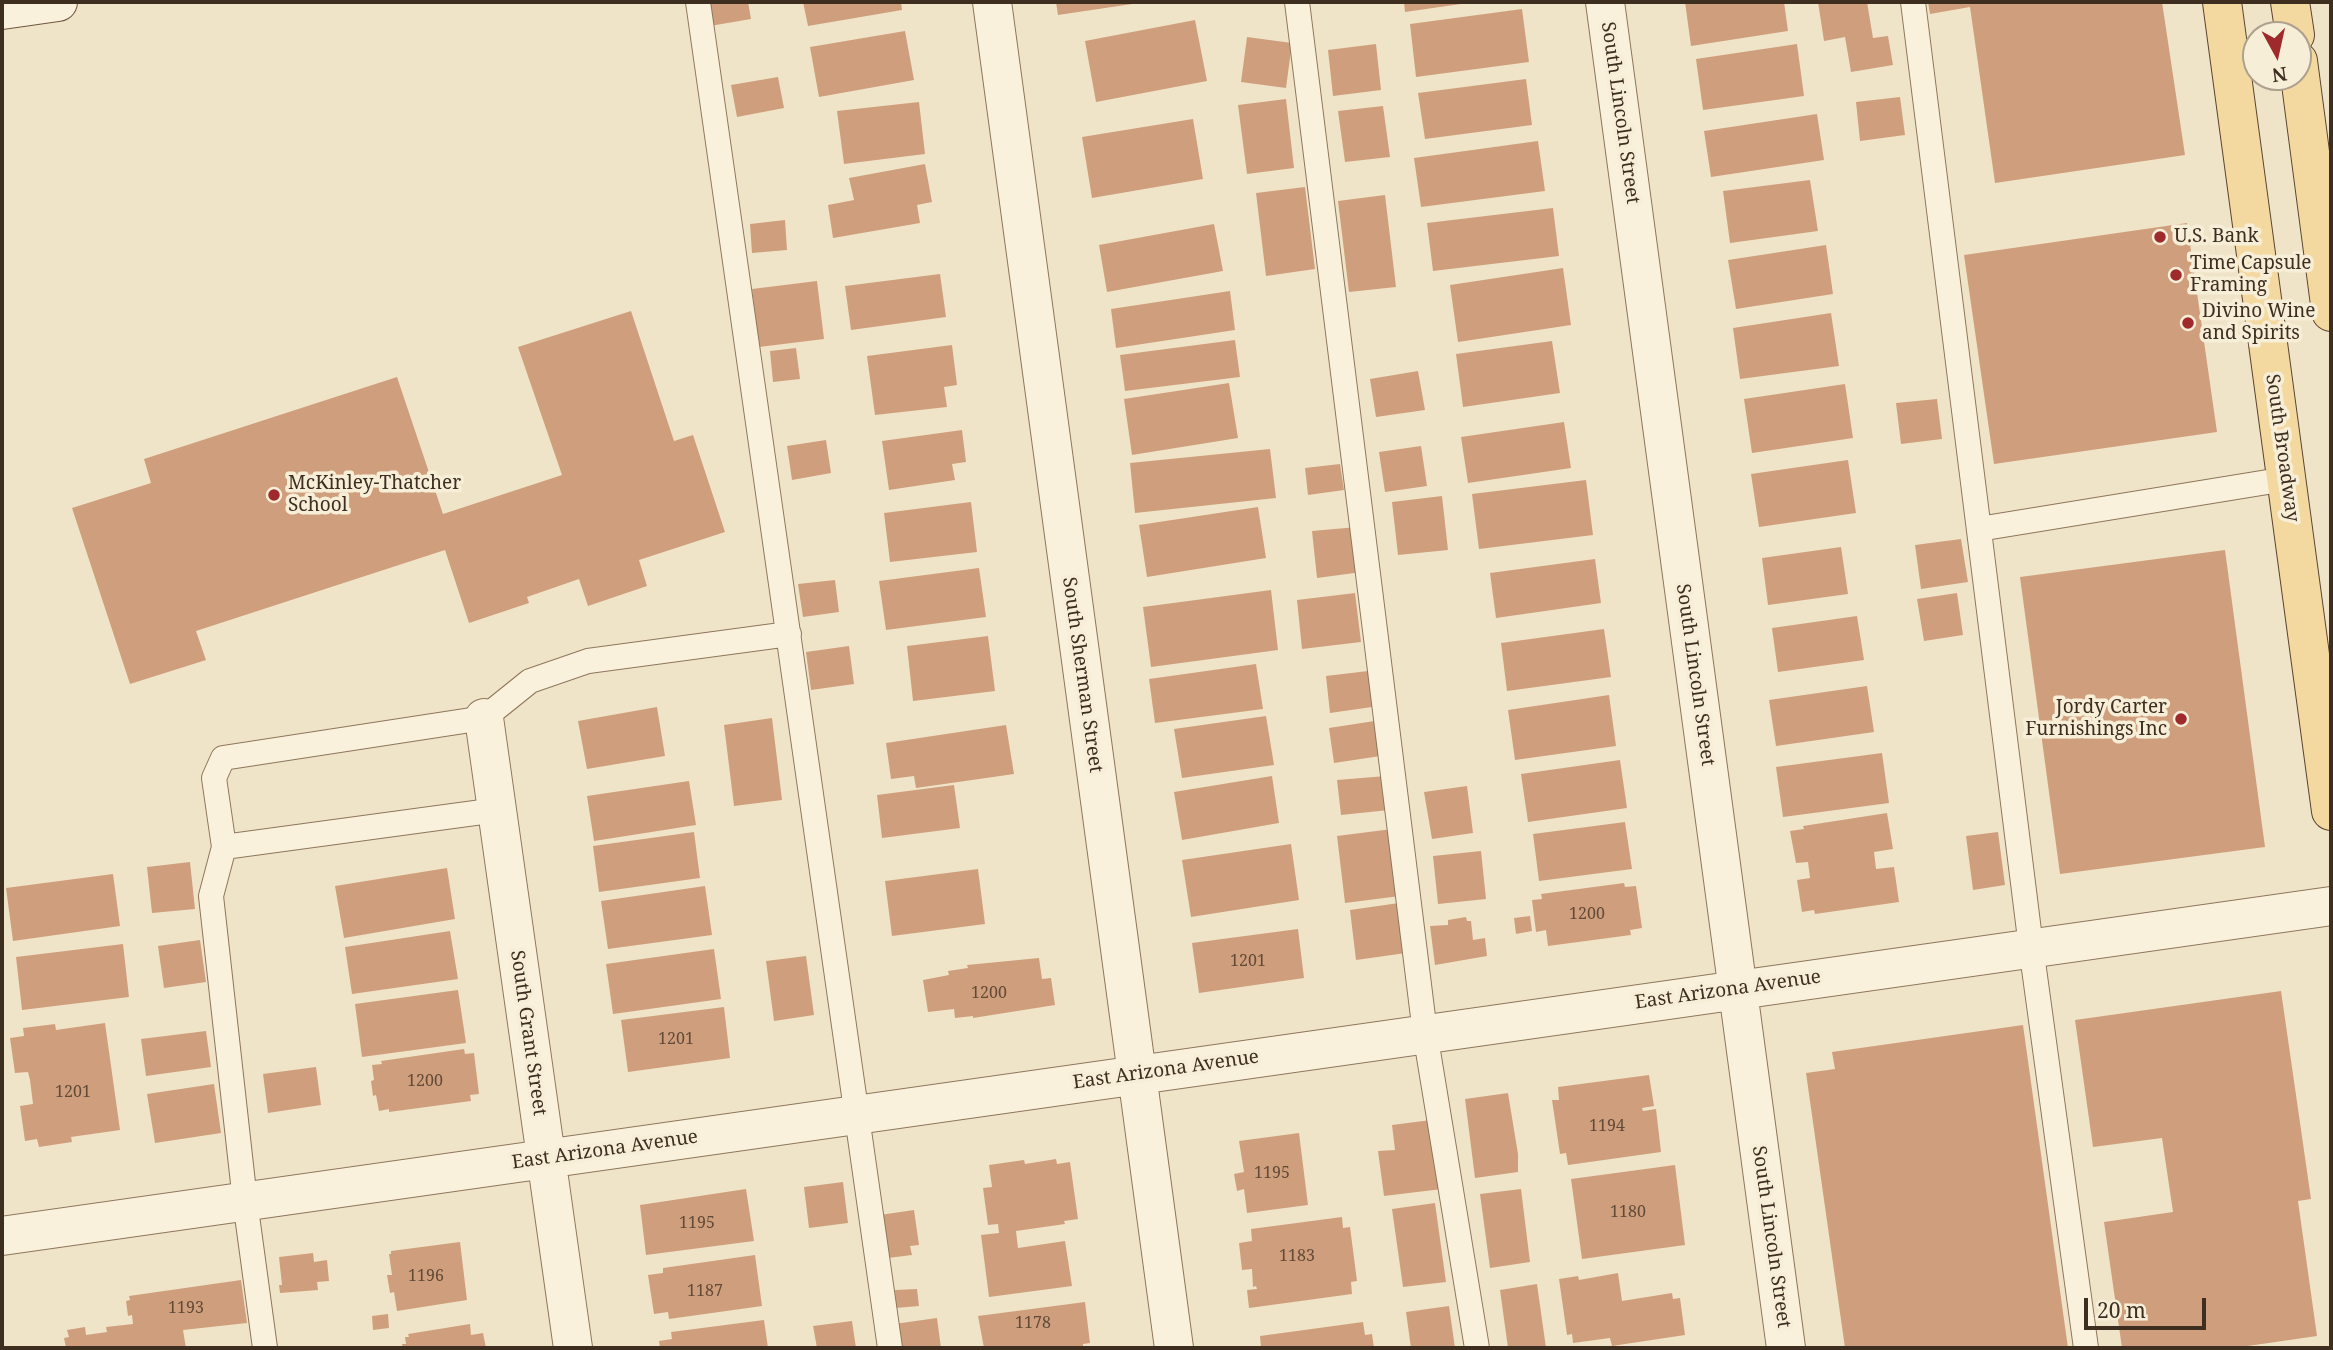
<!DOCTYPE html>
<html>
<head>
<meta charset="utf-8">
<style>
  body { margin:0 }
  #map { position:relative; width:2333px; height:1350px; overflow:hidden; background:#f0e4c8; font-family:"Noto Serif",serif }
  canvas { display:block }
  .frame { position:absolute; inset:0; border:4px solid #3d2e20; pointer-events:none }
  .north { position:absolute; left:2242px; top:21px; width:70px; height:70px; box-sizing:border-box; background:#f7eed8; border:2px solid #ada18e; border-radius:50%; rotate:172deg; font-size:19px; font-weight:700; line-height:28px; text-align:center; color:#3d2e20 }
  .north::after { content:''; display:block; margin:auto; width:24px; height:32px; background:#9e2a2b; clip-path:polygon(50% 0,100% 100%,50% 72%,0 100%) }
  .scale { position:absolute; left:2084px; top:1298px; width:122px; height:32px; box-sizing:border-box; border:4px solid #3d2e20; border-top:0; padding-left:9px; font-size:21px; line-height:24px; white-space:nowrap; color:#3d2e20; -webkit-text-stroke:5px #f7eed8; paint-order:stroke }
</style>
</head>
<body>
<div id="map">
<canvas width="2333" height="1350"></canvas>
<div class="frame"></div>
<div class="north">N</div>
<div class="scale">20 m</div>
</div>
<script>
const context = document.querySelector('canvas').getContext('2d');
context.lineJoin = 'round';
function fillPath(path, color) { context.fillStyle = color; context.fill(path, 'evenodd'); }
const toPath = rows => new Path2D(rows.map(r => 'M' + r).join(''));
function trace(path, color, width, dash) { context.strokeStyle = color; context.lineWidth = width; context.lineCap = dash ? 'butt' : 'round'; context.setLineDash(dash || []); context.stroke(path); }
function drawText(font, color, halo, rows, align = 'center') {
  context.font = font + ' "Noto Serif",serif'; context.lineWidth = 7; context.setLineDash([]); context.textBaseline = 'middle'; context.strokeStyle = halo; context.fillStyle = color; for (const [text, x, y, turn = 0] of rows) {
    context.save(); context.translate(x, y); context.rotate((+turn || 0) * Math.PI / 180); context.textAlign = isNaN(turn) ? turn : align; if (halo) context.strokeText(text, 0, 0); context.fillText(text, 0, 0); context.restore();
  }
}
fillPath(toPath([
  [706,2,748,2,751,19,710,26],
  [803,2,901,2,902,10,808,26],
  [1056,2,1138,2,1139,3,1058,15],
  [1404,2,1468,2,1468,3,1405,12],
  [1685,2,1784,2,1788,31,1691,46],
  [1818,2,1867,2,1873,38,1888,36,1893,65,1851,72,1845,37,1824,41],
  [1928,2,2162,2,2185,155,1995,183,1970,7,1930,14],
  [1522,9,1529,62,1416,77,1410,24],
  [1195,20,1207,81,1096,102,1085,41],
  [905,31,914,80,819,97,810,47],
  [1247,37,1292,43,1286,88,1241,82],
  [1376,44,1381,90,1333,96,1328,50],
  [1797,44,1804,96,1703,110,1696,59],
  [778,77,784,108,737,117,731,85],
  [1526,79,1532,125,1425,139,1418,93],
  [1900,97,1905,135,1860,141,1856,102],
  [1286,99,1294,168,1247,174,1238,105],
  [919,102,925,154,844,164,837,111],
  [1383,106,1390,157,1345,162,1338,111],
  [1817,114,1824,160,1711,177,1704,131],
  [1193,119,1203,179,1092,198,1082,137],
  [1538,141,1545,191,1421,207,1414,158],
  [925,164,932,202,917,205,920,223,833,238,828,205,854,200,849,178],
  [1810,180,1818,231,1730,243,1723,191],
  [1305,187,1315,269,1266,276,1256,193],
  [1385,195,1396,287,1349,292,1338,201],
  [1553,208,1559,256,1433,271,1427,223],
  [785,220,787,250,752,253,750,224],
  [2187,223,2217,432,1994,464,1964,255],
  [1214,224,1223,271,1107,292,1099,245],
  [1826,245,1833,294,1736,309,1728,260],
  [1563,268,1571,325,1458,342,1450,285],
  [940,274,946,317,851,330,845,286],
  [817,281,824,339,759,347,752,289],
  [1230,291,1235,330,1116,348,1111,309],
  [631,311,674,441,693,435,725,532,639,560,647,586,588,606,579,579,527,597,529,603,469,623,445,550,196,631,206,660,130,684,72,508,151,483,144,459,397,377,443,514,562,475,518,347],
  [1831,313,1839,366,1740,379,1733,328],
  [1235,340,1240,377,1125,391,1120,355],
  [1552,341,1560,393,1463,407,1456,354],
  [952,345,957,385,944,387,947,407,875,415,867,356],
  [796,348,800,379,773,382,770,351],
  [1418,371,1425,410,1376,417,1370,379],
  [1229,383,1238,438,1132,455,1124,399],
  [1845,384,1853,438,1752,453,1744,399],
  [1937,399,1942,439,1901,444,1896,403],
  [1564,422,1571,468,1468,483,1461,437],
  [962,430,966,462,952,464,955,480,889,490,882,441],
  [826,440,831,473,792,480,787,446],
  [1421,446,1427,486,1385,492,1379,452],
  [1270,449,1276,498,1135,513,1130,463],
  [1848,460,1856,513,1759,527,1751,474],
  [1340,464,1344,490,1308,495,1305,468],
  [1586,480,1593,535,1479,549,1472,494],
  [1442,496,1448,550,1398,555,1392,502],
  [971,502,977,552,890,562,884,513],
  [1258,507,1266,558,1147,577,1139,525],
  [1357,527,1362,572,1317,578,1312,531],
  [1961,539,1968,582,1921,589,1915,545],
  [1841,547,1848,594,1768,605,1762,558],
  [2225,550,2265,847,2060,874,2020,577],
  [1595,559,1601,603,1496,618,1490,573],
  [979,568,986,617,886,630,879,581],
  [835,580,839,612,803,617,798,584],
  [1271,590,1278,650,1151,667,1143,607],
  [1355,593,1361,642,1302,649,1297,600],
  [1957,593,1963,635,1924,641,1917,599],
  [1857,616,1864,660,1778,672,1772,628],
  [1604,629,1611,677,1507,691,1501,643],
  [988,636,995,691,913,701,907,646],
  [849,646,854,684,811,690,806,652],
  [1256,664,1263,709,1155,723,1149,679],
  [1368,671,1372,707,1330,713,1326,676],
  [1867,686,1874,732,1776,746,1769,700],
  [1609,695,1616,746,1515,760,1508,710],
  [657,707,665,756,587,769,578,721],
  [1266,716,1274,765,1182,778,1174,729],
  [772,718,782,800,734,806,724,725],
  [1381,720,1387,755,1334,763,1329,728],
  [1006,725,1014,774,916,788,914,776,891,779,886,743],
  [1882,753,1889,803,1783,817,1776,767],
  [1620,760,1627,808,1528,822,1521,774],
  [1272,776,1279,823,1182,840,1174,792],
  [1386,776,1389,810,1341,815,1337,780],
  [689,781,696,825,594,841,587,796],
  [954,785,960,828,882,838,877,795],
  [1467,786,1473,833,1432,839,1424,792],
  [1887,813,1893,849,1874,852,1876,869,1894,867,1899,902,1815,914,1814,910,1802,912,1797,880,1810,878,1808,862,1796,863,1790,831,1804,829,1803,826],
  [1625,822,1632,869,1539,881,1533,834],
  [1392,829,1400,896,1345,903,1337,836],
  [694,832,700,878,599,892,593,846],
  [1998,832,2005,885,1973,890,1966,836],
  [1291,844,1299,900,1191,917,1182,860],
  [1481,851,1486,899,1438,904,1433,856],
  [190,862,195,909,152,913,147,867],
  [447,868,455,919,344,938,335,886],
  [978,869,985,924,892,936,885,881],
  [113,874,120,926,13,941,6,888],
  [1624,883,1625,887,1636,886,1642,928,1630,930,1631,935,1548,946,1546,930,1536,932,1532,900,1542,899,1541,894],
  [705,886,712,935,608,949,601,901],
  [1399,903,1406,953,1356,960,1350,910],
  [1530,916,1532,931,1516,934,1514,918],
  [1466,917,1467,921,1471,921,1473,940,1485,938,1487,956,1435,965,1430,926,1448,925,1448,920],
  [1298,929,1304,978,1199,993,1192,943],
  [450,931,458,979,352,994,345,947],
  [200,940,206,982,164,988,158,946],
  [123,944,129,997,22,1010,16,957],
  [714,949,721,999,613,1014,606,964],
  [806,956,814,1015,774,1021,766,961],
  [1039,958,1042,979,1051,978,1055,1005,973,1018,973,1016,955,1018,954,1009,928,1012,923,980,949,975,948,971,968,968,967,965],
  [458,990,466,1043,362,1057,355,1004],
  [2281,991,2311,1199,2298,1201,2317,1336,2234,1348,2122,1348,2104,1222,2173,1212,2162,1138,2093,1147,2075,1020],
  [724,1007,730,1058,628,1072,621,1020],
  [105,1023,120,1130,71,1137,72,1142,39,1147,37,1139,25,1141,20,1106,33,1104,30,1080,28,1072,15,1073,10,1038,24,1036,23,1028,55,1024,56,1030],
  [2023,1025,2068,1348,1845,1348,1806,1073,1835,1069,1832,1052],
  [206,1031,211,1067,146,1076,141,1039],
  [464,1049,465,1054,474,1053,479,1094,470,1095,471,1101,389,1112,389,1109,379,1111,376,1095,373,1096,371,1081,374,1080,372,1065,382,1064,381,1061],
  [316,1067,321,1105,268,1113,263,1074],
  [1649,1075,1654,1106,1642,1108,1643,1111,1656,1109,1661,1152,1568,1165,1566,1153,1560,1154,1552,1100,1559,1100,1558,1087],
  [214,1084,221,1133,155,1143,147,1094],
  [1508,1093,1518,1154,1518,1172,1475,1178,1465,1099],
  [1431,1120,1442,1189,1384,1196,1378,1151,1395,1150,1392,1125],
  [1299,1133,1308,1205,1247,1213,1244,1189,1237,1191,1234,1174,1244,1172,1239,1141],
  [1056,1159,1057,1164,1070,1162,1078,1219,1064,1221,1065,1224,1016,1231,1018,1248,1065,1241,1072,1286,989,1297,981,1235,999,1233,998,1224,988,1225,983,1188,992,1187,989,1165,1024,1160,1025,1164],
  [1675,1165,1685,1245,1582,1259,1571,1179],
  [843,1182,848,1223,809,1228,804,1187],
  [746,1189,754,1241,646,1255,640,1205],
  [1521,1189,1530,1262,1490,1268,1480,1194],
  [1435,1203,1446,1282,1403,1287,1392,1209],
  [914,1210,919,1245,910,1246,912,1255,888,1258,873,1216],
  [1342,1217,1343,1228,1350,1227,1357,1281,1351,1282,1352,1294,1249,1308,1247,1290,1257,1289,1256,1286,1253,1287,1252,1269,1242,1270,1239,1243,1252,1241,1251,1229],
  [460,1242,467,1300,397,1311,394,1292,390,1293,387,1275,392,1275,389,1254,391,1254,391,1251],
  [313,1253,314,1262,327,1260,329,1281,317,1282,318,1290,280,1293,279,1285,282,1285,279,1257],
  [755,1255,762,1306,669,1319,668,1312,654,1314,648,1275,663,1273,663,1268],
  [1618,1273,1622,1301,1672,1293,1673,1299,1680,1298,1685,1335,1612,1346,1610,1338,1573,1343,1572,1334,1567,1335,1559,1279,1578,1276,1579,1280],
  [241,1280,247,1323,183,1330,186,1348,66,1348,64,1338,69,1337,67,1330,85,1327,86,1335,107,1332,106,1327,133,1324,132,1315,128,1316,126,1301,130,1300,129,1296],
  [1537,1284,1546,1348,1508,1348,1500,1290],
  [917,1289,919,1306,896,1308,895,1290],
  [1085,1302,1090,1343,1083,1344,1083,1348,984,1348,978,1316],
  [1449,1306,1455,1348,1411,1348,1406,1312],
  [388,1314,389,1328,373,1330,372,1316],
  [937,1318,941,1348,897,1348,894,1324],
  [764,1320,768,1348,660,1348,659,1341,672,1339,671,1332],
  [852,1321,856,1348,817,1348,813,1326],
  [1363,1322,1365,1335,1372,1334,1374,1348,1261,1348,1260,1336],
  [470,1324,471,1335,483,1333,486,1348,403,1348,402,1344,406,1344,405,1337,409,1337,408,1334]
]), '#cf9f7d');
const lane = toPath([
  [698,2,890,1348],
  [1297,2,1425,1033,1477,1348],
  [1913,2,2031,947,2086,1348],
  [1979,529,2286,479],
  [497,810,224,847,214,778,223,758,484,718,530,681,588,661,789,634],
  [224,847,211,896,245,1201,265,1348]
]);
const street = toPath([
  [992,2,1174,1348],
  [1605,2,1786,1348],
  [484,718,573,1348],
  [2,1236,2331,906]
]);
const secondary = toPath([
  [2,10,58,2]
]);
const primary = toPath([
  [2222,2,2331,811],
  [2290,2,2295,35],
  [2298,61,2331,312]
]);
trace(lane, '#8d765c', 26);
trace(street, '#8d765c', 40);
trace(secondary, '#6f573f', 40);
trace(primary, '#5b4430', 40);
trace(lane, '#faf1dc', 24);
trace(street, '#faf1dc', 38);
trace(secondary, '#faf1dc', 38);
trace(primary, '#f3d9a0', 38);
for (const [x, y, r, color] of [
  [2160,237,7,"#9e2a2b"],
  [2176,275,7,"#9e2a2b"],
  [2188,323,7,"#9e2a2b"],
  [274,495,7,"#9e2a2b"],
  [2181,719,7,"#9e2a2b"]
]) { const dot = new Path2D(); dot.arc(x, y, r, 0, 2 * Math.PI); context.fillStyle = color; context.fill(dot); trace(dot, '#f7eed8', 2.5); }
drawText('16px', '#624a37', null, [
  ["1200",1587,914],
  ["1201",1248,961],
  ["1200",989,993],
  ["1201",676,1039],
  ["1200",425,1081],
  ["1201",73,1092],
  ["1194",1607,1126],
  ["1195",1272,1173],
  ["1180",1628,1212],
  ["1195",697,1223],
  ["1183",1297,1256],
  ["1196",426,1276],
  ["1187",705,1291],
  ["1193",186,1308],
  ["1178",1033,1323]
]);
drawText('19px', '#3d2e20', '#f7eed8', [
  ["South Lincoln Street",1620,113,82],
  ["South Broadway",2282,448,82],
  ["South Sherman Street",1082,675,82],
  ["South Lincoln Street",1695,675,82],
  ["East Arizona Avenue",1728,990,-8],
  ["South Grant Street",528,1033,82],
  ["East Arizona Avenue",1166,1070,-8],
  ["East Arizona Avenue",605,1150,-8],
  ["South Lincoln Street",1771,1237,82]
]);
drawText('19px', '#3d2e20', '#f7eed8', [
  ["U.S. Bank",2174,237],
  ["Time Capsule",2190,264],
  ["Framing",2190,286],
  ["Divino Wine",2202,312],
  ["and Spirits",2202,334],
  ["McKinley-Thatcher",288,484],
  ["School",288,506],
  ["Jordy Carter",2167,708,"right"],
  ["Furnishings Inc",2167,730,"right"]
], 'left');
</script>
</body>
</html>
